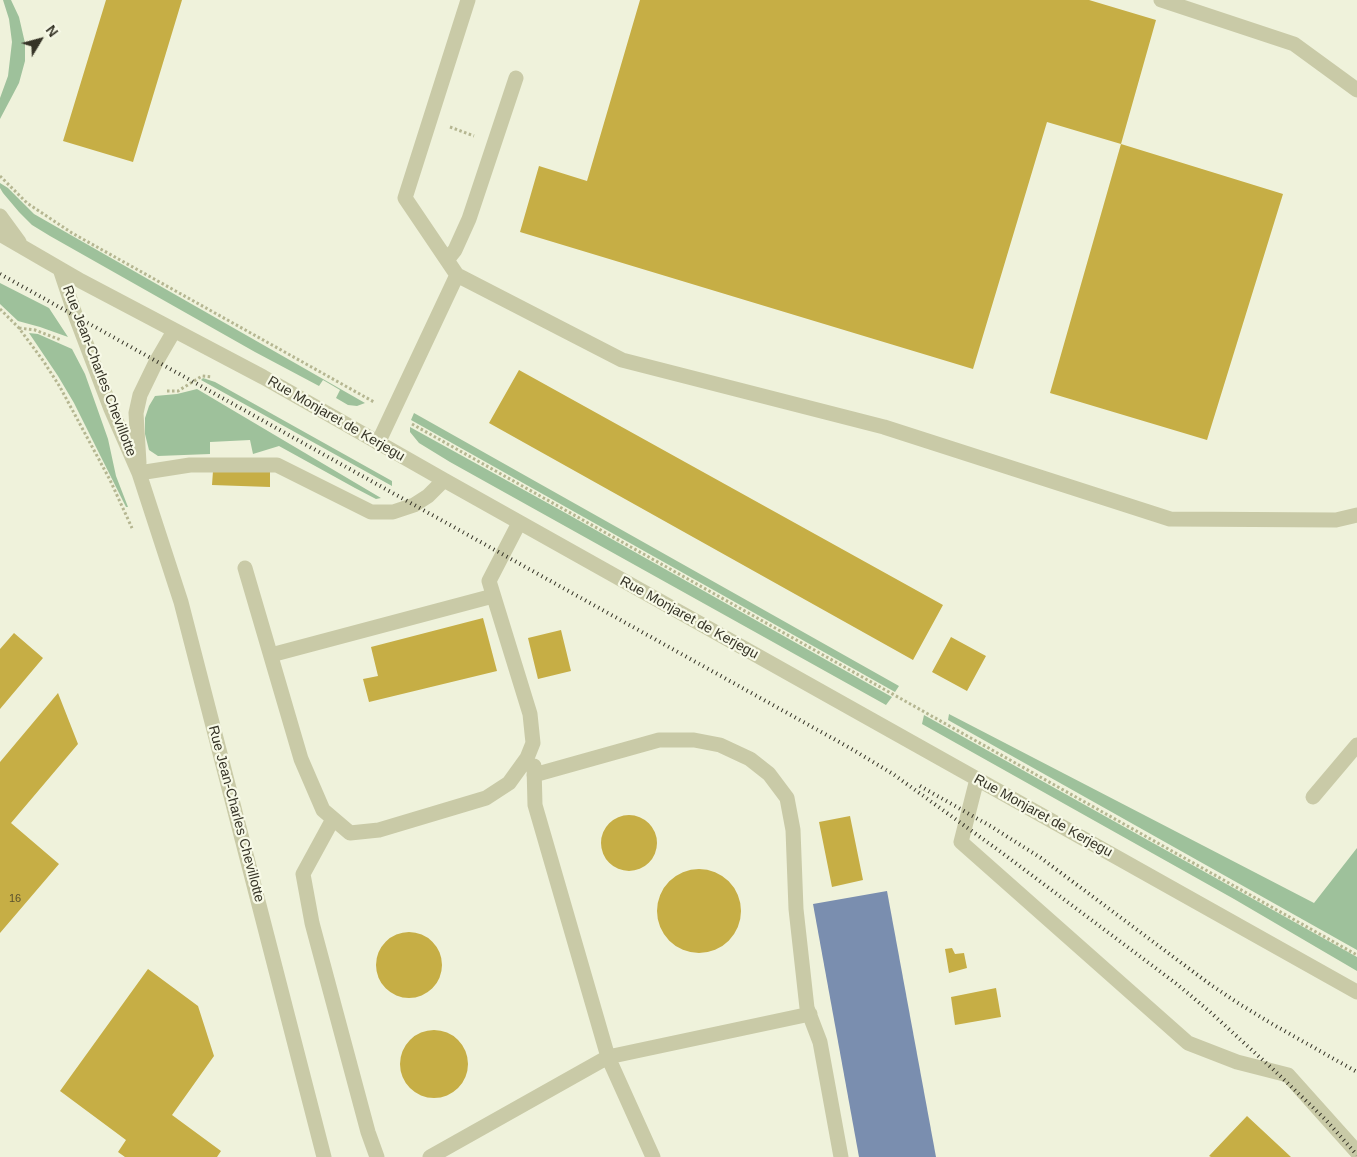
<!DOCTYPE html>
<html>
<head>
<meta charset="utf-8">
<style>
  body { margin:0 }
  #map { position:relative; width:1357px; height:1157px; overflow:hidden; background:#eff2db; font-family:Helvetica,sans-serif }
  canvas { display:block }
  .north { position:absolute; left:15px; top:15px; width:50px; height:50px; -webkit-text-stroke:4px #f7f9e7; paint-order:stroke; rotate:53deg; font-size:14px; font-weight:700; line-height:20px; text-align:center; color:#363427 }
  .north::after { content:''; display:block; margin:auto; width:18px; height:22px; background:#363427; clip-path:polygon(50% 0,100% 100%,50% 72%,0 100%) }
</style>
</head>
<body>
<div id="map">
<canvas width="1357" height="1157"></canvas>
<div class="north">N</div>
</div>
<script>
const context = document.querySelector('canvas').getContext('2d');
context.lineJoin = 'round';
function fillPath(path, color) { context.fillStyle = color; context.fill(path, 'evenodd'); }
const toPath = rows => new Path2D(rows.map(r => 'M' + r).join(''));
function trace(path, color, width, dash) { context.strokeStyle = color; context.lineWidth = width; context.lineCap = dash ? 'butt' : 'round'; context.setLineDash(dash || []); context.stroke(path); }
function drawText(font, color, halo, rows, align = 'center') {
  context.font = font + ' Helvetica,sans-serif'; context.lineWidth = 4.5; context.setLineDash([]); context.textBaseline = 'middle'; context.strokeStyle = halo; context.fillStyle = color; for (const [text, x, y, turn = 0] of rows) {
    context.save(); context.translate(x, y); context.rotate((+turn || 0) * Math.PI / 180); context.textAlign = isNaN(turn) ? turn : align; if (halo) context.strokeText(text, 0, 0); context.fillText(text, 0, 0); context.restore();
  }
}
fillPath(toPath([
  [3,0,11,0,19,17,25,43,25,61,19,83,0,119,0,98,8,76,12,42,9,19],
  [0,183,8,188,34,214,365,403,357,406,348,405,336,398,340,390,323,380,319,386,255,352,50,236,32,225,19,212,3,193,0,188],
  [0,283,49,308,68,337,40,327,18,321,0,304],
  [29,333,38,334,72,349,85,374,96,405,108,439,116,476,128,507,126,507,74,403,58,376],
  [203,378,215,382,392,481,392,486,201,380],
  [197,389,381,498,376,499,355,488,279,446,253,454,250,440,210,442,210,454,158,456,149,450,145,434,145,418,149,406,155,396,177,394],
  [414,413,899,686,895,692,411,420],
  [410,427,562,511,892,697,886,705,450,462,419,443,410,432],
  [949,714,1314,903,1357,848,1357,950,948,720],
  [924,715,1357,957,1357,971,1234,899,922,724]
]), '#9ec19b');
fillPath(toPath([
  [887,891,936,1157,859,1157,813,904]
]), '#7a8eaf');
fillPath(toPath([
  [106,0,182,0,133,162,63,141],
  [640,0,1089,0,1156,20,1121,144,1283,194,1207,440,1050,393,1121,144,1047,122,973,369,520,232,539,166,587,181],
  [519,370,943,605,913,660,489,423],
  [213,471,270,472,270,487,212,485],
  [483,618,497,671,369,702,363,679,378,676,371,647],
  [561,630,571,671,538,679,528,638],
  [14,633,43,658,0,709,0,649],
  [951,637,986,656,967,691,932,672],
  [58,693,78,744,11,823,59,864,0,933,0,762],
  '601 843a28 28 0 1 1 56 0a28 28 0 1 1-56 0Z',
  [850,816,863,880,832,887,819,822],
  '657 911a42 42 0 1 1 84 0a42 42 0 1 1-84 0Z',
  '376 965a33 33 0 1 1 66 0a33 33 0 1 1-66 0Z',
  [952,948,955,954,964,953,967,968,949,973,945,949],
  [148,969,198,1006,214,1056,172,1115,221,1151,217,1157,125,1157,118,1152,126,1140,60,1091],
  [996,988,1001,1017,955,1025,951,997],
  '400 1064a34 34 0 1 1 68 0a34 34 0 1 1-68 0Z',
  [1247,1116,1291,1157,1211,1157,1209,1156]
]), '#c6ae45');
trace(toPath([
  [450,127,474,136],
  [0,176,27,203,72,233,374,402],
  [0,309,19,328,44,362,60,387,110,480,132,528],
  [19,328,35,330,61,340],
  [167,391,178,391,202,376,212,377],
  [412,424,1357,955]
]), '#b5b691', 3, [2.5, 2.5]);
trace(toPath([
  [468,0,405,198,457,275,622,360,884,427,1170,519,1336,520,1357,515],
  [1161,0,1294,44,1357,90],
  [0,216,19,242],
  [0,234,81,281,263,377,444,480,1357,992],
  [447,260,455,250,469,219,516,78],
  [60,269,76,317,111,409,139,473,181,602,324,1157],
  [378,443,457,275],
  [139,463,136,413,140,395,156,362,174,331],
  [139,473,190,465,277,465,371,512,393,512,414,505,428,496,444,480],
  [245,568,301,759,323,810,350,833,379,830,486,798,509,783,527,758,533,743,530,714,489,581,519,523],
  [271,655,493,596],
  [534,766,535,805,608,1057,653,1157],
  [534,775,659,740,694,740,720,745,750,759,769,774,787,798,793,830,796,909,807,1008,820,1042,841,1157],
  [977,779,961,842,1188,1043,1237,1062,1288,1075,1357,1152],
  [1313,797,1357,745],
  [333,819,303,874,312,923,368,1132,377,1157],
  [430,1157,608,1057,810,1014]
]), '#c9caa7', 15);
trace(toPath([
  [0,274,850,748,893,774,1005,855,1178,985,1209,1011,1276,1072,1326,1120,1357,1155],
  [920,786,992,827,1041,858,1211,985,1241,1005,1274,1025,1357,1072]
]), '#363427', 4, [1, 4]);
drawText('11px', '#5a522e', null, [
  ["16",15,899]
]);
drawText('14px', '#363427', '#f7f9e7', [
  ["Rue Jean-Charles Chevillotte",99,371,69],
  ["Rue Monjaret de Kerjegu",336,419,30],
  ["Rue Monjaret de Kerjegu",689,618,29],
  ["Rue Jean-Charles Chevillotte",236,814,75],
  ["Rue Monjaret de Kerjegu",1043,816,29]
]);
</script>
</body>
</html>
